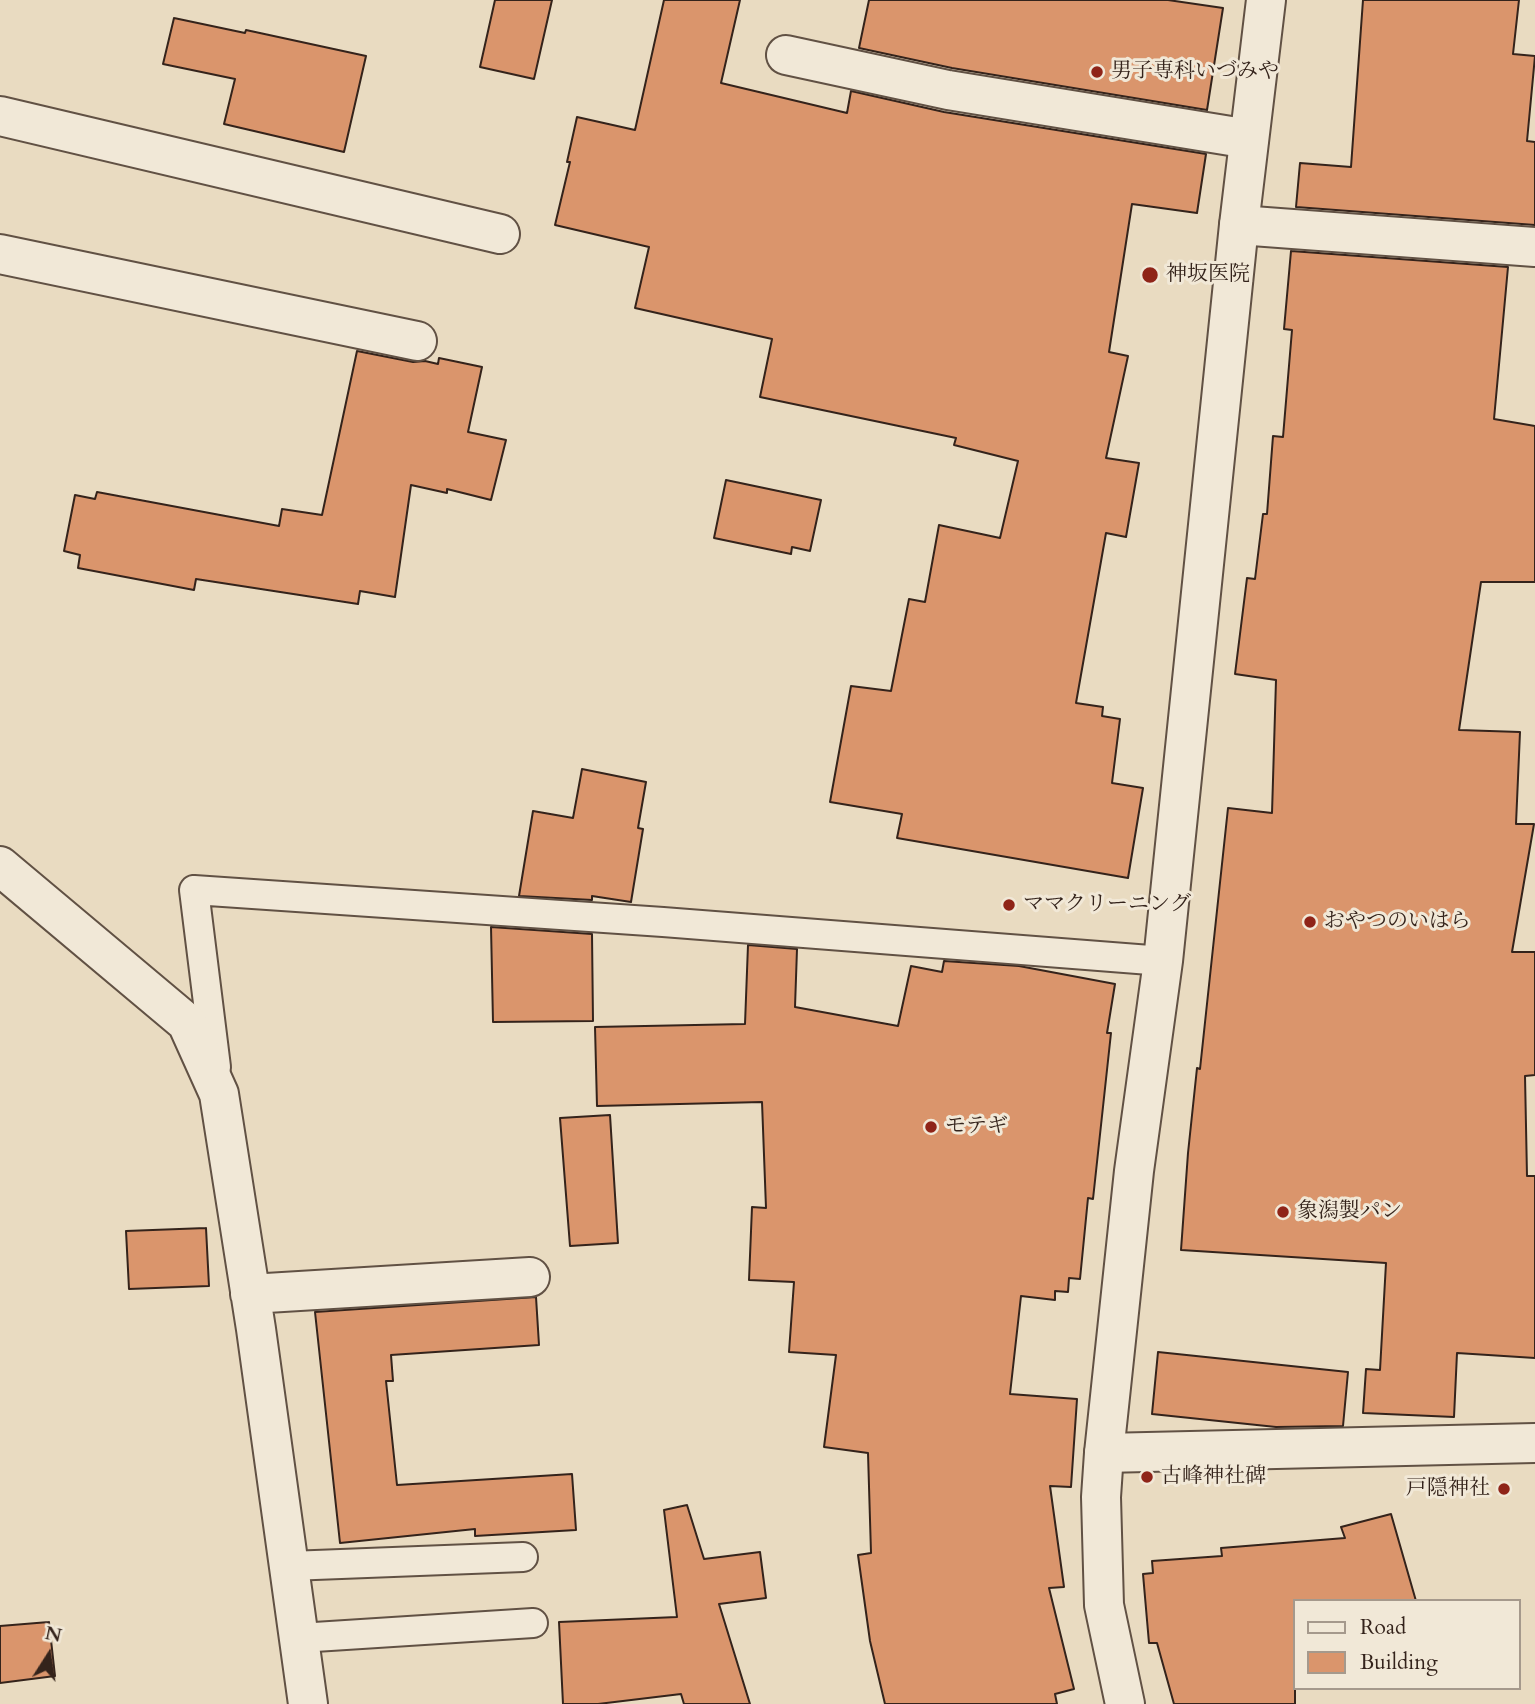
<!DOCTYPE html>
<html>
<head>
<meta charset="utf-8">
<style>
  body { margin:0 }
  #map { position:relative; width:1535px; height:1704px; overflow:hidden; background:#e9dbc1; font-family:Cardo,serif }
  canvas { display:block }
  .legend { position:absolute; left:1293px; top:1599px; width:228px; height:91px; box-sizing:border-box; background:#f1e8d7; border:2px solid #a5998c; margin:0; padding:9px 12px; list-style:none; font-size:21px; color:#34231b }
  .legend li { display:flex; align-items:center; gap:14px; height:35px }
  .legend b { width:35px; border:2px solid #a5998c }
  .north { position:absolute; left:14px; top:1620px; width:70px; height:70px; -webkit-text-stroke:5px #f1e8d7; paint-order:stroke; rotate:12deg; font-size:19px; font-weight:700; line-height:28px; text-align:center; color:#34231b }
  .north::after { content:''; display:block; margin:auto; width:24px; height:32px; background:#34231b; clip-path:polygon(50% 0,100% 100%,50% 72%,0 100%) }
</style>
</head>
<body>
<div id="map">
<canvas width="1535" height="1704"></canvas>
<ul class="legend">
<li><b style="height:9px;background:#f1e8d7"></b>Road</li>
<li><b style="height:19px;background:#da956c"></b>Building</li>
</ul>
<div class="north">N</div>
</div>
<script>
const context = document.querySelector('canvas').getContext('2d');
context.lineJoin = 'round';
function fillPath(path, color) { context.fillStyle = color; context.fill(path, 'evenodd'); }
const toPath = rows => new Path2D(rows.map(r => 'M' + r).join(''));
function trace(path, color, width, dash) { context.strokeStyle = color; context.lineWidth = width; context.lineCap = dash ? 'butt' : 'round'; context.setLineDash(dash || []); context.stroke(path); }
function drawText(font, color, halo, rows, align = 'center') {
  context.font = font + ' Cardo,"Noto Serif JP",serif'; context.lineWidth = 6; context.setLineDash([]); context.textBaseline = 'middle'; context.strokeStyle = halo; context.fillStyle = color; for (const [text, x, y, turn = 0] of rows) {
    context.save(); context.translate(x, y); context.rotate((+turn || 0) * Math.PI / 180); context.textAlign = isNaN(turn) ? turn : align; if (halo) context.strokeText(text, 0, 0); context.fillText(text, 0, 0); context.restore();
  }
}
const building = toPath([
  [495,0,552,0,534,79,480,67,495,0],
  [664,0,740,0,721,83,847,113,851,91,944,112,1206,154,1197,213,1132,204,1109,352,1128,356,1106,458,1139,463,1126,537,1106,533,1076,703,1103,707,1102,716,1120,719,1112,783,1143,788,1128,878,897,838,902,814,830,802,851,686,891,691,909,599,925,602,939,525,1000,538,1018,461,954,445,956,438,760,397,772,339,635,308,649,247,555,225,570,162,567,162,577,117,635,130,664,0],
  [869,0,1168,0,1223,8,1207,110,952,68,859,48,869,0],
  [1363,0,1519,0,1513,54,1535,56,1527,141,1535,142,1535,225,1296,207,1300,163,1351,167,1363,0],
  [174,18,245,33,246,30,366,56,344,152,224,124,235,79,163,64,174,18],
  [1291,251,1508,267,1494,419,1535,426,1535,582,1481,582,1459,730,1520,732,1516,824,1534,824,1512,952,1535,952,1535,1075,1525,1076,1527,1176,1535,1176,1535,1358,1457,1353,1454,1417,1363,1413,1366,1369,1380,1370,1386,1263,1181,1250,1188,1153,1197,1068,1200,1069,1228,808,1272,813,1276,680,1235,674,1247,578,1255,579,1263,514,1267,514,1273,436,1283,437,1292,330,1284,329,1291,251],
  [357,351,413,362,425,361,438,364,439,358,482,367,468,432,506,440,491,500,447,489,447,493,411,485,395,597,360,591,358,604,196,579,194,590,78,568,80,555,64,551,75,495,95,499,97,492,279,526,282,509,322,515,357,351],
  [726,480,821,500,810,551,792,547,791,554,714,538,726,480],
  [582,769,646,782,638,828,643,829,631,902,592,896,592,900,519,896,533,811,573,818,582,769],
  [491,927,592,934,593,1021,493,1022,491,927],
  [748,945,797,949,795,1007,898,1026,911,966,942,972,944,961,1019,966,1115,984,1107,1033,1111,1033,1093,1199,1088,1198,1080,1279,1069,1278,1068,1292,1055,1291,1055,1300,1021,1296,1010,1394,1077,1399,1071,1487,1050,1486,1064,1587,1049,1588,1074,1689,1055,1694,1057,1704,885,1704,870,1641,858,1555,871,1553,868,1453,824,1447,836,1355,789,1352,794,1282,749,1280,752,1207,766,1208,762,1102,597,1106,595,1027,745,1024,748,945],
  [610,1115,618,1243,570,1246,560,1118,610,1115],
  [206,1228,209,1286,129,1289,126,1231,206,1228],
  [536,1297,539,1345,391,1355,393,1381,386,1381,397,1485,572,1474,576,1530,475,1536,475,1529,340,1543,315,1312,536,1297],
  [1158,1352,1348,1372,1343,1426,1276,1427,1152,1414,1158,1352],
  [687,1505,704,1559,760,1552,766,1598,719,1604,750,1704,684,1704,681,1694,598,1704,563,1704,559,1622,677,1617,664,1510,687,1505],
  [1391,1514,1416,1601,1295,1601,1295,1704,1174,1704,1157,1643,1149,1643,1143,1574,1153,1573,1152,1561,1222,1556,1221,1548,1345,1538,1341,1527,1391,1514],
  [49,1622,55,1676,0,1683,0,1626,49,1622]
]);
fillPath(building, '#da956c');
trace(building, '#34231b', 2);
const service = toPath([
  [216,1067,194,890,663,922,1163,961],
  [289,1566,523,1557],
  [299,1638,533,1623]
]);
const minor = toPath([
  [786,55,948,90,1249,139],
  [0,116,500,234],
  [1239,225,1535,247],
  [0,254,417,341],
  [0,866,187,1023,219,1094,256,1329,308,1704],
  [250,1294,530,1277],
  [1104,1453,1535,1443]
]);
const tertiary = toPath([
  [1125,1704,1104,1605,1101,1497,1104,1453,1134,1171,1163,961,1239,225,1266,0]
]);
trace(service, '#615144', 32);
trace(minor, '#615144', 42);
trace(tertiary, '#615144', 42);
trace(service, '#f1e8d7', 28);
trace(minor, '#f1e8d7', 38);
trace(tertiary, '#f1e8d7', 38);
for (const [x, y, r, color] of [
  [1097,72,7,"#8f2418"],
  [1150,275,9,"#8f2418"],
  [1009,905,7,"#8f2418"],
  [1310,922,7,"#8f2418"],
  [931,1127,7,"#8f2418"],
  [1283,1212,7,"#8f2418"],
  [1147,1477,7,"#8f2418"],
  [1504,1489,7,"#8f2418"]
]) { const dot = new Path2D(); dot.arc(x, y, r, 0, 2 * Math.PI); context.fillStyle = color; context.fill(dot); trace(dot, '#f1e8d7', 2.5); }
drawText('21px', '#34231b', '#f1e8d7', [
  ["男子専科いづみや",1111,72],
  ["神坂医院",1166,275],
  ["ママクリーニング",1023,905],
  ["おやつのいはら",1324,922],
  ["モテギ",945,1127],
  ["象潟製パン",1297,1212],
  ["古峰神社碑",1161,1477],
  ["戸隠神社",1490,1489,"right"]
], 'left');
</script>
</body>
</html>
